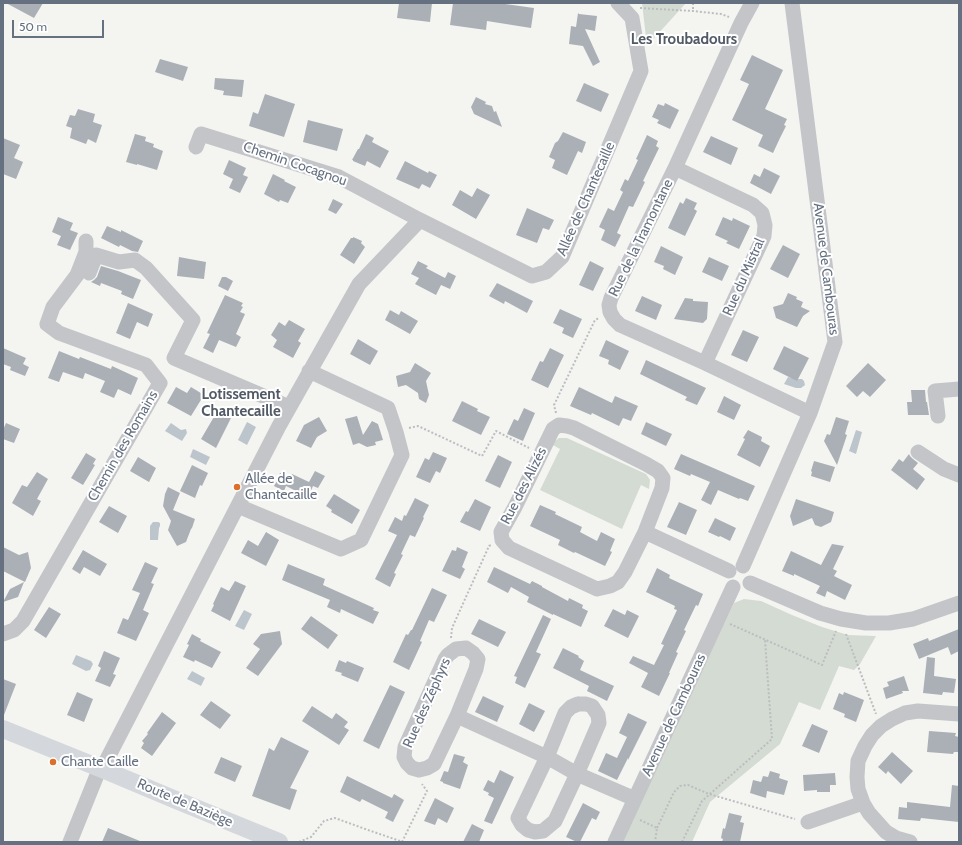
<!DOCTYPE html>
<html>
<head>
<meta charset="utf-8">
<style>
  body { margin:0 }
  #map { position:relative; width:962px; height:845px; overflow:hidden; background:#f4f5f1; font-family:Cabin,sans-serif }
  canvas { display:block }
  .frame { position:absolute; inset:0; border:4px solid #657081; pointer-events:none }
  .scale { position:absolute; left:12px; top:20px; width:92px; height:18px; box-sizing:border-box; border:2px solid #657081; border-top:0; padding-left:5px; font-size:12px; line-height:14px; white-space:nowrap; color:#657081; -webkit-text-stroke:3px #fff; paint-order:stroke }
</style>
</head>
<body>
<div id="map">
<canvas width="962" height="845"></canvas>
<div class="frame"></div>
<div class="scale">50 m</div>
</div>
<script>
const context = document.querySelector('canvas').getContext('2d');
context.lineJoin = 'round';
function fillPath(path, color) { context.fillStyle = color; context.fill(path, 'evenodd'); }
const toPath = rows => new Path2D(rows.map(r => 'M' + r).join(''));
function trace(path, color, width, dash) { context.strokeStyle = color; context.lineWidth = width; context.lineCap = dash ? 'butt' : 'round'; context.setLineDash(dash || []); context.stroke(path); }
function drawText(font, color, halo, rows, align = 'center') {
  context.font = font + ' Cabin,sans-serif'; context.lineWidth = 4; context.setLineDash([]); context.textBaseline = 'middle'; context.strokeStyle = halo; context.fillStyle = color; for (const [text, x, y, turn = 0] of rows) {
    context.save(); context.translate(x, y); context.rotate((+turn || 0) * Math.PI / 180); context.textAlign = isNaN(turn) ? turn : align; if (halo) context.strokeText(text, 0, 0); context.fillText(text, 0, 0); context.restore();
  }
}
fillPath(toPath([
  [642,3,686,3,647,46],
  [559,438,567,438,646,474,650,480,649,489,641,485,622,529,540,490,560,449,551,444],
  [744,599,761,601,792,615,822,627,848,635,876,636,860,664,854,670,839,666,820,710,799,702,780,744,710,802,692,842,621,842,734,603]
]), '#d4dbd2');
fillPath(toPath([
  [788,377,797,379,802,379,804,381,805,385,801,388,796,388,784,384],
  [247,422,256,427,247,445,238,440],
  [171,423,181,430,186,429,187,433,182,441,165,431],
  [856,430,862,432,856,454,849,451],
  [193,449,210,457,206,465,190,457],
  [153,522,158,522,160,523,160,526,159,528,158,540,150,540,150,526],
  [244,610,252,614,244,630,235,626],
  [76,655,91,661,93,664,90,670,86,671,72,664],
  [192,671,205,678,201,686,187,679]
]), '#bdc5cc');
fillPath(toPath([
  [6,3,43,3,34,18],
  [399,3,432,3,430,22,397,18],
  [453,3,498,3,534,8,531,28,487,21,486,30,450,25],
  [578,13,579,14,597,16,595,31,585,29,600,62,593,66,583,46,569,44,571,26,576,27],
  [752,55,783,70,765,109,787,119,784,125,786,126,780,138,773,153,758,146,763,135,732,120,749,84,740,80],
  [160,59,188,67,183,81,155,72],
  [215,78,244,80,242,97,223,95,224,91,214,89],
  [584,83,609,94,601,112,576,101],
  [265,94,295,104,284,137,249,126,253,112,258,114],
  [476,97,486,102,485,104,492,106,494,112,496,111,502,127,474,114,471,107],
  [665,103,679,110,670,129,657,123,659,120,652,117,658,104,664,106],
  [78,109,95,114,93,122,102,125,96,143,88,139,86,144,70,138,72,128,66,126,70,115,75,116],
  [308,120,343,129,337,151,303,142],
  [563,132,586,142,582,153,578,151,567,175,552,168,555,160,549,157,555,143,558,141],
  [135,134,146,137,145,141,154,144,153,147,163,151,157,170,137,164,137,165,126,162],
  [366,134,374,138,372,142,389,151,380,168,367,161,365,166,353,161,353,160,352,160,358,149,359,149],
  [647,135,658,141,656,146,659,148,643,181,645,182,633,207,629,206,617,233,621,235,615,247,601,240,605,230,599,227,608,208,614,211,623,192,620,190,625,179,628,181,638,160,636,159],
  [711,136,738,148,731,165,703,152],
  [3,138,20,145,14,158,23,162,16,179,3,174],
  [229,160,246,168,243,175,248,177,240,193,229,188,233,179,223,174],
  [405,161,428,173,429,171,437,175,430,188,422,184,419,189,396,179],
  [764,168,780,176,771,194,750,183,754,174,760,177],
  [273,174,285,180,284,181,296,187,288,203,280,200,279,202,264,194],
  [477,188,490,195,476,219,452,205,460,190,472,197],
  [686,198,697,203,694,209,697,211,685,236,668,228,680,202,683,204],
  [333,199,343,204,336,214,328,210],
  [527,208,554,220,549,230,543,228,537,243,516,235],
  [58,217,73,223,70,230,78,233,70,250,57,245,61,236,52,232],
  [723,217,732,221,733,218,750,226,739,249,726,243,728,241,715,235],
  [107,226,121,232,121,230,143,241,138,252,132,251,120,245,119,247,101,238],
  [353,237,362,241,361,243,365,247,354,264,340,255,351,238,353,238],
  [783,245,800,254,788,278,770,269],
  [661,246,683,257,675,275,663,269,664,266,654,262],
  [179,257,206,262,204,279,177,276],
  [709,257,729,266,722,281,702,272],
  [418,261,428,266,426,268,445,278,448,272,456,276,450,289,441,285,436,295,415,284,419,278,411,274],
  [590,261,604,268,593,291,579,285],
  [101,266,118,271,141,280,133,299,121,294,122,291,101,283,100,286,91,282,94,280,97,277],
  [222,277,226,277,233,281,228,291,218,286],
  [497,283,533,301,527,313,505,301,504,304,489,296],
  [788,293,797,297,796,299,803,302,801,307,810,311,803,316,797,327,776,318,773,307,783,304],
  [225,295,243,303,241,306,243,307,240,312,245,314,236,334,241,337,236,347,219,340,213,353,203,348,210,334,207,333],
  [642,296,662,305,656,320,635,311],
  [685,298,693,299,693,301,708,302,707,319,703,323,674,319],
  [128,303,153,314,148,327,137,322,130,339,116,333],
  [560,309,582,319,573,338,562,333,564,328,553,323],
  [390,310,399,315,401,311,418,321,410,334,385,320],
  [289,320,305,329,298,341,301,343,293,358,273,347,277,340,271,335,279,322,285,326],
  [743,330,759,337,747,362,731,355],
  [358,339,378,351,370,365,350,354],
  [606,340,629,351,620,370,608,364,609,360,599,356],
  [784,346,809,358,797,381,773,369],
  [3,348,26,358,23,364,29,367,25,376,10,370,11,367,3,364],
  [550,348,564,355,548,388,531,380,540,361,543,362],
  [59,351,79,359,80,357,111,369,112,366,138,378,131,395,118,389,114,398,100,392,105,381,85,373,83,379,63,372,59,382,48,378],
  [646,360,706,388,697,405,685,400,687,397,640,374],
  [415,363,431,373,426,381,429,395,426,403,419,399,418,393,406,385,398,387,396,376,410,372],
  [868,363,886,380,870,397,863,391,857,397,846,386],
  [176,387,187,393,191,387,204,395,191,416,167,403],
  [579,387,612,403,615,396,638,406,631,421,623,418,619,426,592,413,591,415,570,406],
  [911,390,925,390,926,402,927,402,929,415,908,415,907,402,912,402],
  [724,396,741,405,734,420,717,412],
  [462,401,478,409,477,411,490,417,481,435,452,421],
  [524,408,535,413,523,441,507,434,514,419,518,421],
  [218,410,231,418,216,448,201,439],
  [357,416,363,435,372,421,378,424,383,440,375,442,376,445,367,447,359,443,353,445,345,419],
  [319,417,327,431,317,437,311,448,296,441,304,425],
  [836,417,849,421,845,434,847,435,837,465,824,441,827,434,830,435],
  [646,422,672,434,666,446,641,434],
  [6,423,20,429,14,443,3,439,3,430],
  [748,430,762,437,761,441,770,446,760,467,737,455,745,439,743,438],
  [433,452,447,458,440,473,436,471,430,483,416,477,425,458,429,460],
  [86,453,96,459,93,464,95,465,83,485,71,478],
  [681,454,755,486,748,501,740,498,739,499,718,490,711,505,701,500,710,482,691,474,690,476,674,469],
  [909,454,910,456,913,459,918,463,913,469,925,479,917,490,891,470,899,459,903,462],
  [498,455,512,462,500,488,485,481],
  [138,457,156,468,149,482,130,471],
  [814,461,835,467,830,482,811,476,812,472,811,471],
  [192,465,208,473,202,486,200,485,195,498,180,491],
  [315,471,325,476,318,488,313,486,308,497,286,486,284,491,274,486,280,473,290,478,292,474,309,482],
  [37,472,48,479,37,499,41,501,33,516,12,503,22,485,27,487],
  [168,487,180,493,173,510,195,519,192,528,191,529,186,542,177,546,168,530,171,521,163,506,165,494],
  [334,494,360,510,352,524,331,512,332,510,326,506],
  [415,498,429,505,423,517,424,518,415,537,410,535,401,554,403,555,394,573,396,574,390,587,375,579,397,535,388,531,395,517,402,521,404,515,406,516],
  [475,499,491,507,480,531,460,522,466,511,468,512],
  [796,499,834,512,831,522,821,527,815,525,812,518,793,526,790,516],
  [679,502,697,510,686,535,667,527],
  [540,505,556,512,555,514,582,527,580,532,597,541,601,532,615,539,610,551,612,552,605,566,575,552,574,553,558,545,560,540,530,526],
  [109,506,127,516,118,533,99,522],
  [715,518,736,528,730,541,720,536,719,537,708,532],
  [266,532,279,540,266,566,241,553,248,540,258,546],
  [832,544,844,546,833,569,837,571,834,576,852,585,845,600,827,591,825,597,816,593,820,586,794,574,794,576,782,571,791,551,821,565],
  [3,547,19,555,28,552,31,568,25,582,3,571],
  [457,547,468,552,462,567,465,569,460,579,442,571,452,550,456,551],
  [83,550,107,564,100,576,84,567,80,574,72,569],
  [145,562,158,568,151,583,154,584,143,610,149,613,136,641,117,633,123,618,128,620,140,593,132,590],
  [288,564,325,579,323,585,374,608,373,610,379,612,373,624,341,609,340,613,327,607,330,600,282,580],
  [494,567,530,584,532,581,542,586,542,587,568,601,569,598,583,605,582,608,588,611,581,627,553,614,553,615,527,602,529,597,511,587,508,593,487,582],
  [657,568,670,575,669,578,703,594,698,606,696,605,684,630,686,631,676,652,678,653,669,673,670,673,659,696,641,687,648,673,629,663,633,656,654,665,664,645,661,644,677,610,674,609,675,606,646,592],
  [235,581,246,586,230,621,211,611,214,605,213,604,221,587,229,591],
  [24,582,18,597,3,602,10,589],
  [432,588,447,595,434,622,429,620,420,641,422,642,409,670,393,662,406,634,408,635,411,630,412,630],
  [49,607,61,614,46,638,34,630],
  [613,609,625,615,627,610,639,616,628,638,604,626],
  [543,615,551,619,536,652,541,654,525,688,515,683,517,677,514,676],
  [311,616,338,635,328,649,301,629],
  [479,619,506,632,498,647,471,634],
  [959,629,959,651,951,655,948,647,919,659,913,644,928,638,929,641],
  [280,631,282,644,258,676,246,668,260,649,253,644,261,634],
  [192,634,201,639,200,641,221,652,212,668,195,660,194,662,183,657,189,645,187,644],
  [563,648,579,656,578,657,584,661,580,670,614,686,607,701,587,691,589,686,553,668],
  [104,651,120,658,113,674,116,675,110,687,95,681,101,668,98,666],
  [927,657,935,658,934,676,956,679,954,693,943,692,942,695,923,693],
  [339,660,346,663,347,661,364,668,358,682,341,675,342,673,335,671],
  [904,676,909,691,902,691,903,693,886,699,883,688,889,686,887,682],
  [3,679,16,684,4,715,3,715],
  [390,685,405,692,379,749,363,741],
  [77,692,93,699,84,722,67,715],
  [844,692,864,700,856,722,844,717,845,714,833,709,839,693,843,695],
  [483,696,504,706,497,722,475,712],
  [211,701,231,715,220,729,200,715],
  [529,703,545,711,534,732,519,724],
  [312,706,332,719,336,713,348,722,344,727,349,730,339,745,302,721],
  [162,712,176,723,152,756,141,748,144,743,142,741,148,734,147,733],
  [628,713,647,722,628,760,628,758,617,780,598,771,606,753,617,758,627,737,619,733],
  [812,724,828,731,819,753,802,746],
  [929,731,956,733,955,736,959,737,959,752,954,752,953,754,927,752],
  [281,737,309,751,290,788,297,790,290,810,252,796,269,748,274,751],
  [892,752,913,771,901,784,888,771,886,774,878,767],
  [454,754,465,757,463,762,468,765,460,789,443,783,443,782,440,781,444,771,448,772],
  [221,757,242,766,235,782,214,773],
  [500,770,514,777,492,824,484,821,494,798,488,795,489,793,483,790,488,780,494,783],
  [770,771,780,774,779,778,788,781,784,795,767,791,766,798,750,793,753,780,761,782,763,776,768,777],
  [835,773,836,785,830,785,830,792,817,792,817,790,804,791,803,775],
  [347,776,392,798,394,794,404,800,393,822,385,818,388,812,362,799,360,802,340,792],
  [952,785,959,786,959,822,921,818,920,821,898,819,899,807,907,808,907,802,950,807],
  [435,798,454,808,447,823,438,818,435,825,424,821],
  [583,803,600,812,596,820,592,818,580,842,577,842,566,837],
  [729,813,742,816,740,822,744,823,740,842,722,842,723,839,721,838,723,828,725,829],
  [472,824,484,830,479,842,463,842],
  [108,828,140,841,140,842,102,842]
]), '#abb0b6');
trace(toPath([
  [693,3,693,11],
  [640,8,693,11,721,14,729,17],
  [556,413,554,405,595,320,599,318],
  [409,428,418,426,482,456,496,431,529,448],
  [730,624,822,665,836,631],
  [846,634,876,714],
  [451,638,452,628,489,546,491,545],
  [640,820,657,828,655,842],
  [657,828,674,792,680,786,688,785,709,794,795,819],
  [299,842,311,837,324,821,335,818,368,830,403,842],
  [402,842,427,791,422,784],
  [682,842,702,801,772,739,765,640]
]), '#bcbdc0', 2, [2, 2]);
trace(toPath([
  [752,3,741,23,675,168,611,298,609,305,610,312,614,319,620,325,705,363,810,413],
  [196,147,201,134,339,177,420,220],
  [675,168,753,205,762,213,765,225,764,236,705,363],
  [89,273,96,255,119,262,135,260,146,268,193,320,174,358,289,407],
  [938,416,935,391,959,389],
  [918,452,944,469,959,475],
  [238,506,341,549,361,540,402,455,396,432,388,408,309,371],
  [645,532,625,572,618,582,610,586,597,589,509,548,502,540,501,532,515,507,553,429,559,425,567,426,574,428,646,464,658,471,663,478,662,488,645,532,729,571],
  [743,566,810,413,835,342,792,3],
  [750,583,820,613,841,619,866,623,889,623,913,619,959,603],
  [3,634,14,630,23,621,160,383,146,365,59,333,47,324,53,307,77,275,86,252,86,241],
  [578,704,586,704,592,706,598,715,599,723,577,774,555,821,543,831,535,832,528,830,522,825,518,818,547,757,565,713,571,707,578,704],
  [457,716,434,764,427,768,419,770,412,768,407,763,404,757,405,747,445,659,448,655,456,649,466,648,473,653,478,659,476,669,457,716,547,757,577,774,635,799],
  [808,822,863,803],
  [70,842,97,775,102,769,279,426,359,284,420,220,532,276,546,272,562,257,641,71,632,18,618,3],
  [615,842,733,587],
  [910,842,896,838,886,832,869,813,863,803,858,789,857,777,858,761,865,746,872,735,881,726,892,719,905,713,918,711,959,714]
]), '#c3c5c9', 15);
trace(toPath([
  [3,729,102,769,176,800,279,842]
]), '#d4d7dc', 18);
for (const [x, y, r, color] of [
  [237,487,4,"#db702a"],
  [53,762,4,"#db702a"]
]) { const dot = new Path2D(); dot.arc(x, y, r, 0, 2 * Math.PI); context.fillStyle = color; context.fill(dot); trace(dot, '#fff', 1.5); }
drawText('14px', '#657081', '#fff', [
  ["Chemin Cocagnou",295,164,19],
  ["Allée de Chantecaille",586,199,-66],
  ["Rue de la Tramontane",641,238,-64],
  ["Avenue de Cambouras",826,269,83],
  ["Rue du Mistral",744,277,-66],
  ["Chemin des Romains",123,446,-60],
  ["Rue des Alizés",524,486,-63],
  ["Rue des Zéphyrs",427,703,-66],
  ["Avenue de Cambouras",674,715,-65],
  ["Route de Baziège",185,803,23]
]);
drawText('14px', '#657081', '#fff', [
  ["Allée de",245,479],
  ["Chantecaille",245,495],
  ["Chante Caille",61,762]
], 'left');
drawText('bold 15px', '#525a66', '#fff', [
  ["Les Troubadours",684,40],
  ["Lotissement",241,395],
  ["Chantecaille",241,412]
]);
</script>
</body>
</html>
